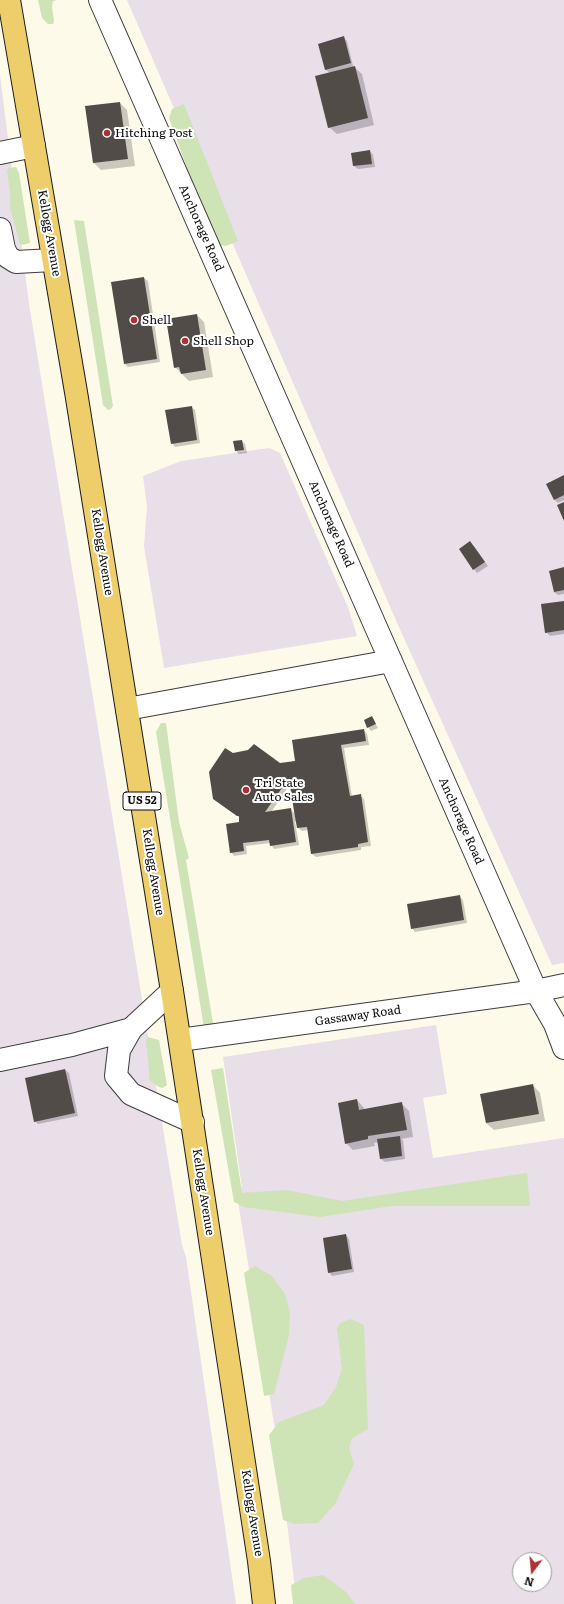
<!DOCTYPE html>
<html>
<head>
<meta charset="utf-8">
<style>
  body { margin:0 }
  #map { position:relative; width:564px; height:1604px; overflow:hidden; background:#fdfaea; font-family:Literata,serif }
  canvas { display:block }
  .north { position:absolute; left:512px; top:1552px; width:40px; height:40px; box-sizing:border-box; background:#fff; border:1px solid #9d9d9d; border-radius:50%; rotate:196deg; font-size:11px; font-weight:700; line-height:16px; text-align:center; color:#0a0a0a }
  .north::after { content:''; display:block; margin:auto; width:14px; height:18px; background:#ae2f35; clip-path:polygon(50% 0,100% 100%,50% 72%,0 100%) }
</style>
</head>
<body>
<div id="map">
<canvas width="564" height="1604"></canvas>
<div class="north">N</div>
</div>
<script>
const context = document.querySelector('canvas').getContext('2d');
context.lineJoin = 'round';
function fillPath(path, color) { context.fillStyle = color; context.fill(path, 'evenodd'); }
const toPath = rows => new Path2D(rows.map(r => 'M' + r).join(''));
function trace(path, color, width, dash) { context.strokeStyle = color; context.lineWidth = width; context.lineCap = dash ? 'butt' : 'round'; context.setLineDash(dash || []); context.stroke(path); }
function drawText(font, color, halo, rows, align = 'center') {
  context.font = font + ' Literata,serif'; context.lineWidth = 4; context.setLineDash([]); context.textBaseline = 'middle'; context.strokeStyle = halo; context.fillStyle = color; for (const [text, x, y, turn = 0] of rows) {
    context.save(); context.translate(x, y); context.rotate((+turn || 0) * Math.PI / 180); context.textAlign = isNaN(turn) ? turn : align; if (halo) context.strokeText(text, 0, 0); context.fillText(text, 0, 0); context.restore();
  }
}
fillPath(toPath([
  [127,0,564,0,564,963,552,965,398,625],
  [0,75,29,304,182,1245,186,1257,236,1604,0,1604],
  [269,448,280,453,348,607,357,636,164,668,144,546,147,507,143,476,181,461],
  [436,1025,447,1094,423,1098,433,1158,564,1138,564,1604,297,1604,277,1442,236,1189,242,1187,223,1057],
  [520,1560,544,1560,544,1584,520,1584]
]), '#e8dfe9');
fillPath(toPath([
  [38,0,57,0,53,1,52,7,54,21,53,24,48,24,42,18],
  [184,104,238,241,226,246,220,245,212,238,169,118,172,109],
  [16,167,19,173,30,243,22,245,20,244,10,208,10,191,7,171,9,168],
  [74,220,84,221,113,406,111,409,108,410,103,405],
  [161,723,166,723,179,822,189,858,186,860,214,1029,204,1028,156,732],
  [148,1037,159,1040,167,1085,163,1088,159,1087,150,1081,146,1040],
  [223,1068,242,1193,287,1190,342,1201,527,1173,530,1206,392,1206,320,1217,244,1207,234,1202,211,1070],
  [255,1266,272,1276,285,1294,290,1313,289,1335,274,1394,264,1396,244,1273],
  [351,1319,364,1325,368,1429,352,1438,349,1448,354,1464,335,1504,318,1523,294,1524,283,1520,269,1435,279,1422,324,1405,336,1387,342,1368,337,1328,340,1323],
  [323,1575,346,1592,355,1604,293,1604,291,1585,304,1578]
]), '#cee4b7');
fillPath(toPath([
  [343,37,347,41,353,66,362,74,374,125,337,134,329,127,330,73,326,70,319,44],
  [120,103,127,110,135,166,101,170,94,163,87,107],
  [370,151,373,155,375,167,358,169,354,166,352,154],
  [144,278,148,281,160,362,128,367,125,364,112,283],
  [197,315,204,322,213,377,189,381,175,367],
  [191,407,195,410,200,443,175,447,172,443],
  [242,441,245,444,247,453,239,454,236,451],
  [564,477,564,500,558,503,555,500,547,485],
  [474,546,488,566,477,573,460,550],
  [564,568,564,594,558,595,554,592],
  [564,602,564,634,550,636,546,632],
  [372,718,378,728,371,731,368,727],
  [364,730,367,734,369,745,344,748,352,797,360,795,364,799,371,846,361,847,361,850,316,857,312,854,308,830,302,831,298,828,297,821,295,822,299,845,274,849,270,843,246,846,247,854,234,856,231,852,240,823,240,818,214,799,233,754,280,764,296,762],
  [292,788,296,815,290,809,271,812,287,789],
  [460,897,463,900,467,923,415,932,412,928],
  [65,1070,69,1073,78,1116,38,1124,35,1121],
  [533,1085,540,1093,545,1121,494,1130,486,1123,481,1095],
  [357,1100,364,1108,364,1110,402,1104,409,1111,413,1137,401,1139,403,1140,405,1159,385,1162,381,1159,379,1142,374,1143,375,1146,353,1150,346,1143],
  [346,1235,349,1239,354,1272,332,1276,329,1272]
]), '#0003');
fillPath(toPath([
  [344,36,351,63,325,70,318,44],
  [355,66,368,118,328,128,315,76],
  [120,102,128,159,93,163,85,106],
  [370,150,372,164,353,166,351,153],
  [144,277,157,359,124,364,111,282],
  [197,314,206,370,181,374,179,367,174,368,166,319],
  [192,406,197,440,171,444,165,410],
  [242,440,244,450,235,451,233,441],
  [564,475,564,495,554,500,546,484],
  [564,502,564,521,557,505],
  [470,541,485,562,473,570,459,549],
  [564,567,564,590,554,592,549,571],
  [564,601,564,630,545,633,541,604],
  [372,716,376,724,367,728,364,720],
  [364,729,366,741,341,745,350,796,361,794,368,842,358,844,358,847,311,854,307,827,297,828,294,811,290,786,300,785,299,782,284,785,265,812,291,808,296,842,270,846,269,840,243,843,244,851,230,853,226,824,239,822,239,816,237,816,213,799,209,772,225,748,233,753,248,750,254,744,280,763,295,761,292,740],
  [460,895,464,920,411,929,407,904],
  [65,1069,75,1113,34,1122,25,1078],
  [533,1084,539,1114,486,1123,480,1094],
  [357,1099,359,1110,402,1102,407,1130,368,1136,368,1139,345,1144,338,1103],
  [400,1136,402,1156,380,1159,377,1139],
  [346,1234,352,1269,328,1273,323,1238]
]), '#524c48');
const minor = toPath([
  [100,0,536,991,555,1024,564,1048],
  [0,153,34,146],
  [0,229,4,249,8,257,16,262,53,260],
  [127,709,391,661],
  [172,991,131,1029,119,1050,116,1076,131,1094,193,1122],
  [180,1040,536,991,564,985],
  [0,1060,72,1045,131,1029]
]);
const major = toPath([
  [9,0,76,392,172,991,259,1561,264,1604]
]);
trace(minor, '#3d3d3d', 24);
trace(major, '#1b1b1b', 24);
trace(minor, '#fff', 22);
trace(major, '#edce6a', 22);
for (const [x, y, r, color] of [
  [107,133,4,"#ae2f35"],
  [134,320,4,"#ae2f35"],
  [185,341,4,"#ae2f35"],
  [246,790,4,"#ae2f35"]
]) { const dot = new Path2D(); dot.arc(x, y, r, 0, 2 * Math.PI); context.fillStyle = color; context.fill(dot); trace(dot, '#fff', 1.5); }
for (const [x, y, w] of [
  [142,801,38]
]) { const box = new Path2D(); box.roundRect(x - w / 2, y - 9, w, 18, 3); context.fillStyle = '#fff'; context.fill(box); trace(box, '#0a0a0a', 1); }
drawText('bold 11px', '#0a0a0a', null, [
  ["US 52",142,801]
]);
drawText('12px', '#0a0a0a', '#fff', [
  ["Hitching Post",115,133],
  ["Shell",142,320],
  ["Shell Shop",193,341],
  ["Tri State",254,783],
  ["Auto Sales",254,797]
], 'left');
drawText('12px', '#0a0a0a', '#fff', [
  ["Anchorage Road",201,228,66],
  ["Kellogg Avenue",49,233,80],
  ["Anchorage Road",331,524,66],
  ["Kellogg Avenue",102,552,81],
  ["Anchorage Road",461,821,66],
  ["Kellogg Avenue",153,872,81],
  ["Gassaway Road",358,1016,-8],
  ["Kellogg Avenue",203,1192,81],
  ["Kellogg Avenue",252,1513,81]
]);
</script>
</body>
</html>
